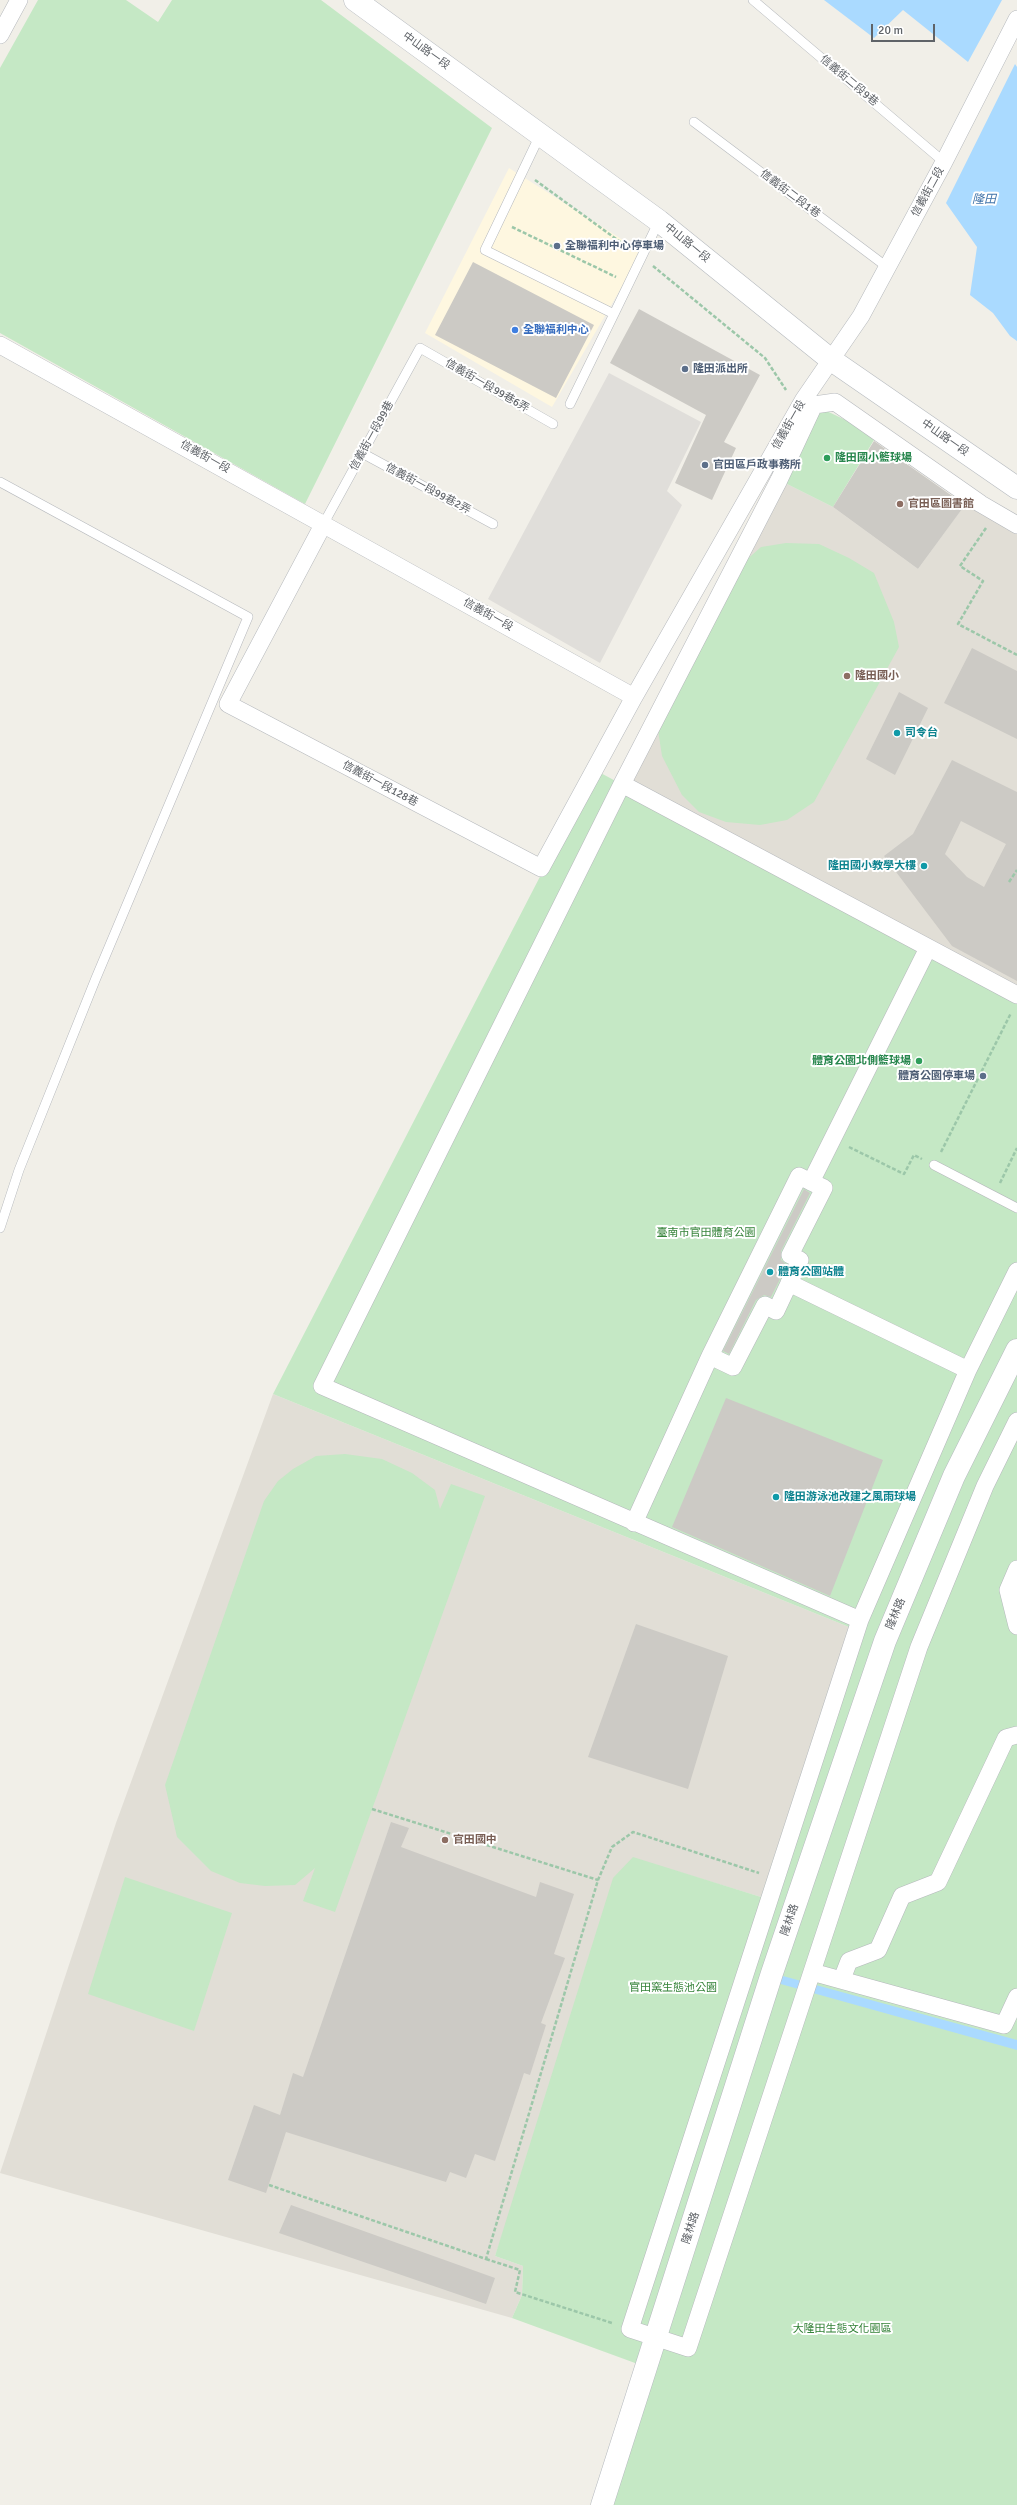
<!DOCTYPE html>
<html>
<head>
<meta charset="utf-8">
<style>
  body { margin:0 }
  #map { position:relative; width:1017px; height:2505px; overflow:hidden; background:#f1efe8; font-family:Signika,sans-serif }
  canvas { display:block }
  .scale { position:absolute; left:871px; top:24px; width:64px; height:18px; box-sizing:border-box; border:2px solid #5f6368; border-top:0; padding-left:5px; font-size:12px; line-height:14px; white-space:nowrap; color:#5f6368; -webkit-text-stroke:3px #fff; paint-order:stroke }
</style>
</head>
<body>
<div id="map">
<canvas width="1017" height="2505"></canvas>
<div class="scale">20 m</div>
</div>
<script>
const context = document.querySelector('canvas').getContext('2d');
context.lineJoin = 'round';
function fillPath(path, color) { context.fillStyle = color; context.fill(path, 'evenodd'); }
const toPath = rows => new Path2D(rows.map(r => 'M' + r).join(''));
function trace(path, color, width, dash) { context.strokeStyle = color; context.lineWidth = width; context.lineCap = dash ? 'butt' : 'round'; context.setLineDash(dash || []); context.stroke(path); }
function drawText(font, color, halo, rows, align = 'center') {
  context.font = font + ' Signika,"Noto Sans TC",sans-serif'; context.lineWidth = 4; context.setLineDash([]); context.textBaseline = 'middle'; context.strokeStyle = halo; context.fillStyle = color; for (const [text, x, y, turn = 0] of rows) {
    context.save(); context.translate(x, y); context.rotate((+turn || 0) * Math.PI / 180); context.textAlign = isNaN(turn) ? turn : align; if (halo) context.strokeText(text, 0, 0); context.fillText(text, 0, 0); context.restore();
  }
}
fillPath(toPath([
  [509,168,642,252,552,407,425,333]
]), '#fef7e0');
fillPath(toPath([
  [609,373,701,422,667,491,682,505,600,663,488,599]
]), '#e0deda');
fillPath(toPath([
  [779,480,833,507,918,569,967,502,1017,530,1017,995,622,784],
  [273,1394,849,1627,761,1897,633,1858,495,2256,523,2266,522,2295,512,2318,0,2173,116,1823]
]), '#e1ded6');
fillPath(toPath([
  [38,0,126,0,158,22,172,0,321,0,492,128,305,504,0,333,0,68],
  [814,405,877,435,833,507,779,480],
  [786,543,819,544,849,558,874,573,894,622,899,647,814,802,787,820,760,825,726,822,699,812,682,795,662,756,658,730,743,563,761,547],
  [595,770,1017,995,1017,2505,611,2505,646,2367,512,2318,522,2295,523,2266,495,2256,613,1878,633,1857,761,1897,849,1627,273,1394],
  [345,1454,382,1459,412,1473,435,1490,440,1509,451,1484,485,1496,335,1912,303,1901,315,1868,295,1885,265,1886,240,1883,211,1871,177,1837,165,1785,264,1501,278,1481,293,1469,316,1456],
  [125,1877,232,1913,194,2031,88,1994]
]), '#c5e8c5');
fillPath(toPath([
  [824,0,1002,0,968,62,903,10,874,38],
  [1015,64,1017,67,1017,341,1010,336,993,313,970,295,977,247,946,203],
  [772,1973,1017,2040,1017,2050,770,1981]
]), '#aadaff');
fillPath(toPath([
  [473,262,594,325,556,398,435,335],
  [639,309,760,375,724,442,736,448,712,500,675,483,706,415,610,363],
  [874,441,965,505,918,569,833,507],
  [972,648,1017,671,1017,739,944,703],
  [899,692,928,708,895,775,866,759],
  [952,760,1017,792,1017,981,952,946,884,856,913,834],
  [961,821,1006,844,984,887,967,877,945,854],
  [804,1189,810,1193,781,1251,781,1260,787,1265,771,1297,764,1295,756,1300,729,1354,723,1351],
  [726,1398,883,1460,830,1596,672,1527],
  [636,1624,728,1656,688,1789,588,1757],
  [391,1822,409,1828,401,1847,536,1897,540,1882,574,1894,554,1954,565,1958,541,2023,546,2025,530,2075,524,2073,495,2161,475,2154,466,2178,450,2172,446,2182,286,2132,266,2193,228,2180,254,2105,280,2115,293,2073,303,2077],
  [291,2205,495,2278,486,2304,279,2233]
]), '#cccac5');
const lane = toPath([
  [753,0,944,162],
  [694,122,887,267],
  [540,135,485,250,614,314,659,221],
  [570,404,614,314],
  [362,453,493,524],
  [0,482,248,617,96,978,19,1170,0,1228],
  [324,523,420,348,553,424],
  [934,1165,1017,1208]
]);
const street = toPath([
  [0,35,19,0],
  [0,345,634,697,804,399,861,316,944,162,1017,19],
  [324,523,228,704,541,868,634,697],
  [1017,525,981,504,835,402,814,405,779,480,622,784,1017,995],
  [622,784,322,1386,860,1620,968,1370,1017,1271],
  [789,1283,968,1370],
  [710,1356,799,1176,811,1182],
  [634,1523,710,1356,733,1367,765,1305,776,1311,800,1260,790,1255,824,1188,811,1182,928,948],
  [1017,1569,1008,1590,1017,1626],
  [860,1620,630,2329,688,2348,919,1647,985,1486,1017,1421],
  [812,1972,1004,2025,1017,1997],
  [842,1979,849,1961,878,1950,902,1896,938,1882,1006,1738,1017,1735]
]);
const secondary = toPath([
  [355,0,659,221,830,359,1017,488],
  [602,2505,772,1973,885,1641,954,1476,1017,1350]
]);
trace(lane, '#b5b8bc', 10);
trace(street, '#b5b8bc', 18);
trace(secondary, '#b6babf', 23);
trace(toPath([
  [535,180,630,249],
  [512,227,616,277],
  [653,266,765,358,786,390],
  [986,528,960,566,983,581,958,624,1017,655],
  [1009,882,1017,870],
  [849,1147,904,1174,914,1155,922,1159],
  [941,1152,1011,1013],
  [1000,1183,1017,1148],
  [372,1809,598,1880],
  [269,2185,486,2259,598,1880,612,1847,633,1832,759,1873],
  [486,2259,520,2270,515,2292,612,2323]
]), '#9cc7a9', 2.5, [4, 2]);
trace(lane, '#fff', 9);
trace(street, '#fff', 17);
trace(secondary, '#fff', 22);
for (const [x, y, r, color] of [
  [557,246,4,"#5c6f8a"],
  [515,330,4,"#3f7fe0"],
  [685,369,4,"#5c6f8a"],
  [827,458,4,"#2e9e5b"],
  [705,465,4,"#5c6f8a"],
  [900,504,4,"#8d6e63"],
  [847,676,4,"#8d6e63"],
  [897,733,4,"#0f9aa8"],
  [924,866,4,"#0f9aa8"],
  [919,1061,4,"#2e9e5b"],
  [983,1076,4,"#5c6f8a"],
  [770,1272,4,"#0f9aa8"],
  [776,1497,4,"#0f9aa8"],
  [445,1840,4,"#8d6e63"]
]) { const dot = new Path2D(); dot.arc(x, y, r, 0, 2 * Math.PI); context.fillStyle = color; context.fill(dot); trace(dot, '#fff', 1.5); }
drawText('11px', '#5f6368', '#fff', [
  ["中山路一段",426,51,36],
  ["信義街二段9巷",849,81,40],
  ["信義街二段",928,192,-61],
  ["信義街二段1巷",790,194,37],
  ["中山路一段",687,243,39],
  ["信義街一段99巷6弄",487,386,30],
  ["信義街一段",789,425,-60],
  ["信義街一段99巷",372,436,-61],
  ["中山路一段",945,438,35],
  ["信義街一段",205,457,29],
  ["信義街一段99巷2弄",428,489,28],
  ["信義街一段",488,615,29],
  ["信義街一段128巷",380,784,28],
  ["隆林路",896,1614,-67],
  ["隆林路",790,1920,-71],
  ["隆林路",691,2228,-72]
]);
drawText('bold 11px', '#4e5e75', '#fff', [
  ["全聯福利中心停車場",565,246],
  ["隆田派出所",693,369],
  ["官田區戶政事務所",713,465],
  ["體育公園停車場",975,1076,"right"]
], 'left');
drawText('bold 11px', '#366cbe', '#fff', [
  ["全聯福利中心",523,330]
], 'left');
drawText('bold 11px', '#27864d', '#fff', [
  ["隆田國小籃球場",835,458],
  ["體育公園北側籃球場",911,1061,"right"]
], 'left');
drawText('bold 11px', '#785e54', '#fff', [
  ["官田區圖書館",908,504],
  ["隆田國小",855,676],
  ["官田國中",453,1840]
], 'left');
drawText('bold 11px', '#0d838f', '#fff', [
  ["司令台",905,733],
  ["隆田國小教學大樓",916,866,"right"],
  ["體育公園站體",778,1272],
  ["隆田游泳池改建之風雨球場",784,1497]
], 'left');
drawText('11px', '#348238', '#fff', [
  ["臺南市官田體育公園",706,1233],
  ["官田窯生態池公園",673,1988],
  ["大隆田生態文化園區",842,2329]
]);
drawText('italic 12px', '#4174aa', '#fff', [
  ["隆田",984,200]
]);
</script>
</body>
</html>
